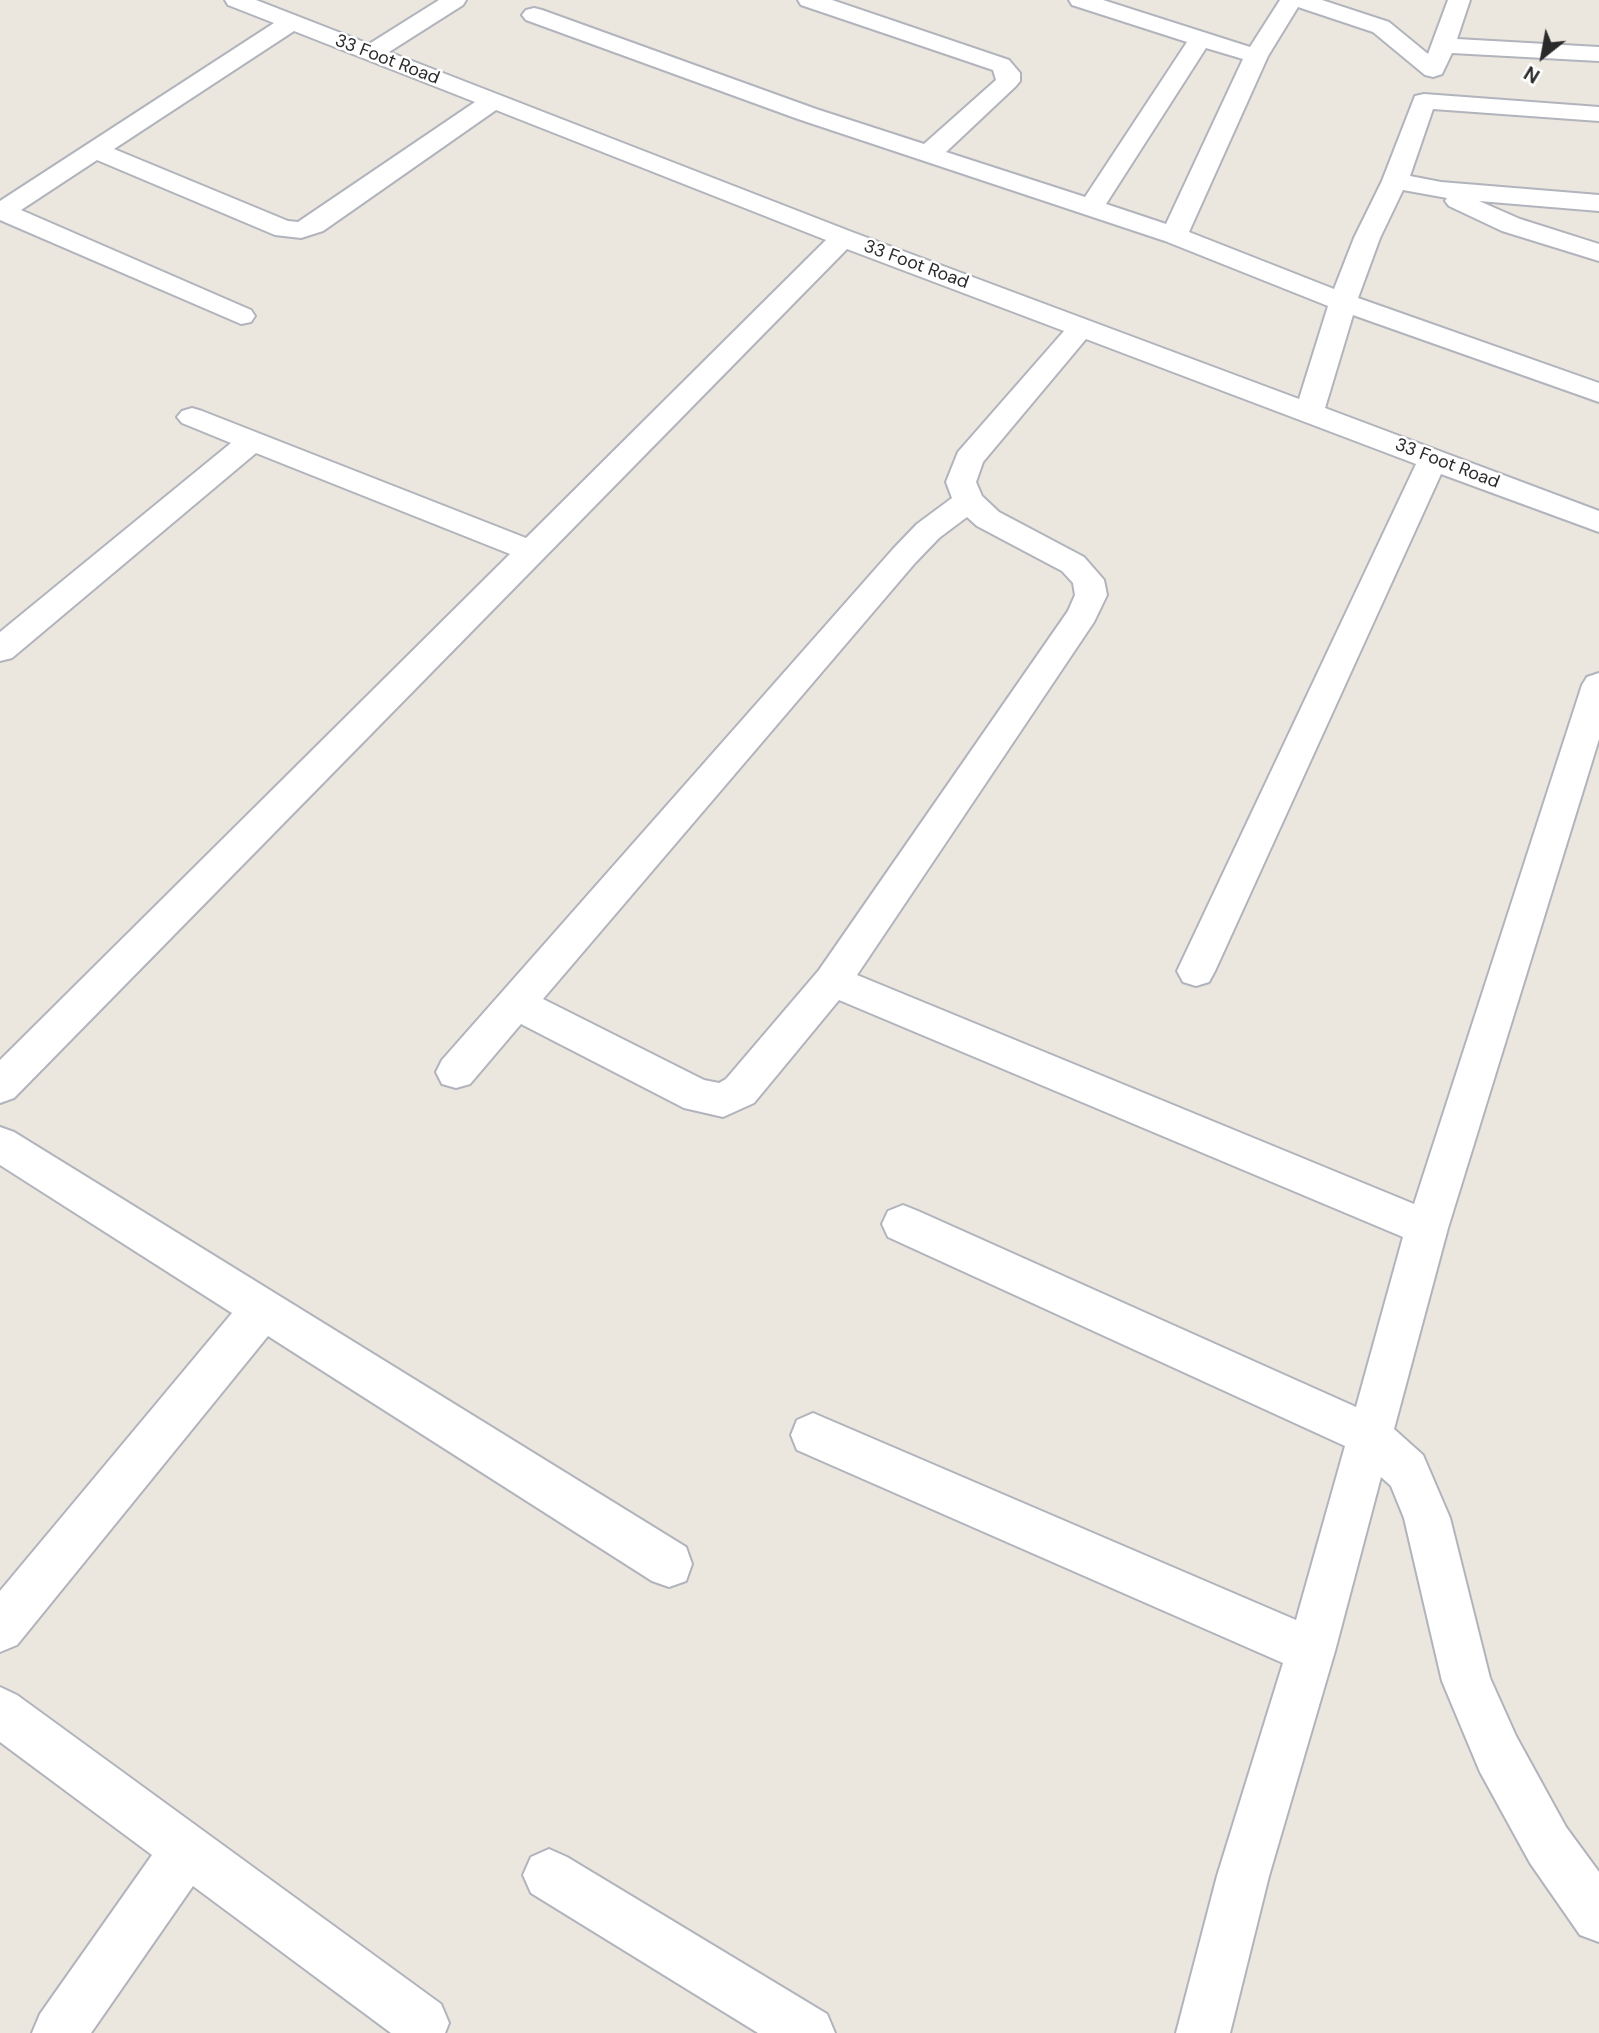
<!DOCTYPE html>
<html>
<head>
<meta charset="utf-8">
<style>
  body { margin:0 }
  #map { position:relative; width:1599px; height:2033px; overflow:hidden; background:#ebe6de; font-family:"DM Sans",sans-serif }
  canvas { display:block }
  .north { position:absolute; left:1508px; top:21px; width:70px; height:70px; -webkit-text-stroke:5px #fff; paint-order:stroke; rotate:211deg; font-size:19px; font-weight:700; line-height:28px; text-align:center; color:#2a2a2a }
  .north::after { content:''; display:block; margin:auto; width:24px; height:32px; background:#2a2a2a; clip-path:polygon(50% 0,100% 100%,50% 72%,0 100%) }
</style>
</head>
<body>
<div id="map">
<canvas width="1599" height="2033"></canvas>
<div class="north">N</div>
</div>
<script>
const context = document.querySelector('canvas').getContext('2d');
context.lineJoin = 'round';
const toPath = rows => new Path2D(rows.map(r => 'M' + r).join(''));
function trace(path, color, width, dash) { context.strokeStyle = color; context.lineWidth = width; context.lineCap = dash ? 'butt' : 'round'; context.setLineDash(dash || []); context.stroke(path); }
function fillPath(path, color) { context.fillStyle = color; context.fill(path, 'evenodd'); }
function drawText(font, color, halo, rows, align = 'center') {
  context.font = font + ' "DM Sans",sans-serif'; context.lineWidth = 5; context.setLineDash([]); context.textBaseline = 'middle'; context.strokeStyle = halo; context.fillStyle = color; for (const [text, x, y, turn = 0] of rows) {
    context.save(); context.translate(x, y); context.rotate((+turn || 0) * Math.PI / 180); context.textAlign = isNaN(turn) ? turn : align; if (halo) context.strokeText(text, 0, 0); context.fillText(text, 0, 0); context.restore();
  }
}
const minor = toPath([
  [225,0,256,0,369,44,439,0,466,0,463,5,389,52,852,232,1299,399,1328,306,1165,241,798,119,526,20,522,15,526,10,534,8,542,10,816,109,924,144,996,80,993,70,801,5,798,0,832,0,1009,60,1020,73,1020,81,1016,86,946,152,1085,197,1187,42,1072,5,1069,0,1103,0,1250,47,1280,0,1322,0,1389,22,1428,54,1448,0,1470,0,1457,39,1599,47,1599,61,1452,53,1442,74,1433,77,1425,75,1373,32,1298,7,1268,56,1189,232,1334,289,1354,238,1382,181,1415,96,1424,94,1599,107,1599,121,1433,109,1410,176,1441,182,1599,195,1599,211,1479,201,1520,219,1599,244,1599,261,1502,231,1449,206,1445,201,1447,198,1403,190,1380,238,1358,298,1599,383,1599,402,1353,315,1325,408,1599,511,1599,532,1441,474,1215,971,1209,982,1196,986,1183,982,1177,971,1416,464,1086,339,983,462,976,482,982,496,999,512,1084,557,1104,580,1107,595,1094,622,857,975,1414,1204,1582,685,1587,677,1599,673,1599,739,1448,1228,1394,1429,1423,1455,1450,1518,1490,1678,1516,1736,1566,1827,1599,1872,1599,1942,1580,1935,1530,1863,1480,1772,1442,1681,1404,1518,1391,1486,1381,1477,1335,1651,1269,1876,1230,2033,1176,2033,1217,1876,1283,1663,797,1450,791,1435,797,1420,813,1413,1296,1620,1345,1446,888,1237,882,1224,888,1211,903,1205,918,1211,1356,1407,1403,1237,839,1000,754,1103,723,1117,684,1108,521,1024,470,1084,456,1088,442,1084,436,1072,442,1060,893,549,917,524,952,498,946,482,958,452,1064,331,847,249,14,1098,0,1103,0,1060,510,554,256,453,12,658,0,661,0,632,231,443,182,423,177,417,182,411,192,408,202,411,526,538,826,240,496,110,323,231,301,238,275,235,97,160,21,210,251,310,255,316,251,322,241,324,0,220,0,201,274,23,228,5,225,0],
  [294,31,475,102,298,222,288,221,114,149,294,31],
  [1206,48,1243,59,1166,224,1106,204,1206,48],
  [967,517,977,526,1062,571,1073,583,1075,595,1068,611,819,970,726,1079,719,1083,704,1080,543,999,915,563,939,538,967,517],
  [0,1127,14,1132,686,1547,692,1564,686,1581,669,1587,652,1581,268,1336,17,1645,0,1652,0,1591,232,1313,0,1165,0,1127],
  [0,1687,17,1695,441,2004,449,2023,445,2033,391,2033,193,1886,91,2033,32,2033,40,2014,152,1855,0,1742,0,1687],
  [549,1849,567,1857,827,2014,835,2033,758,2033,531,1893,523,1875,531,1857,549,1849]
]);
trace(minor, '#b1b3bd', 4);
fillPath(minor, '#fff');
drawText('18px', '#2a2a2a', '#fff', [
  ["33 Foot Road",387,60,21],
  ["33 Foot Road",916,265,20],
  ["33 Foot Road",1447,464,21]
]);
</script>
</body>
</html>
